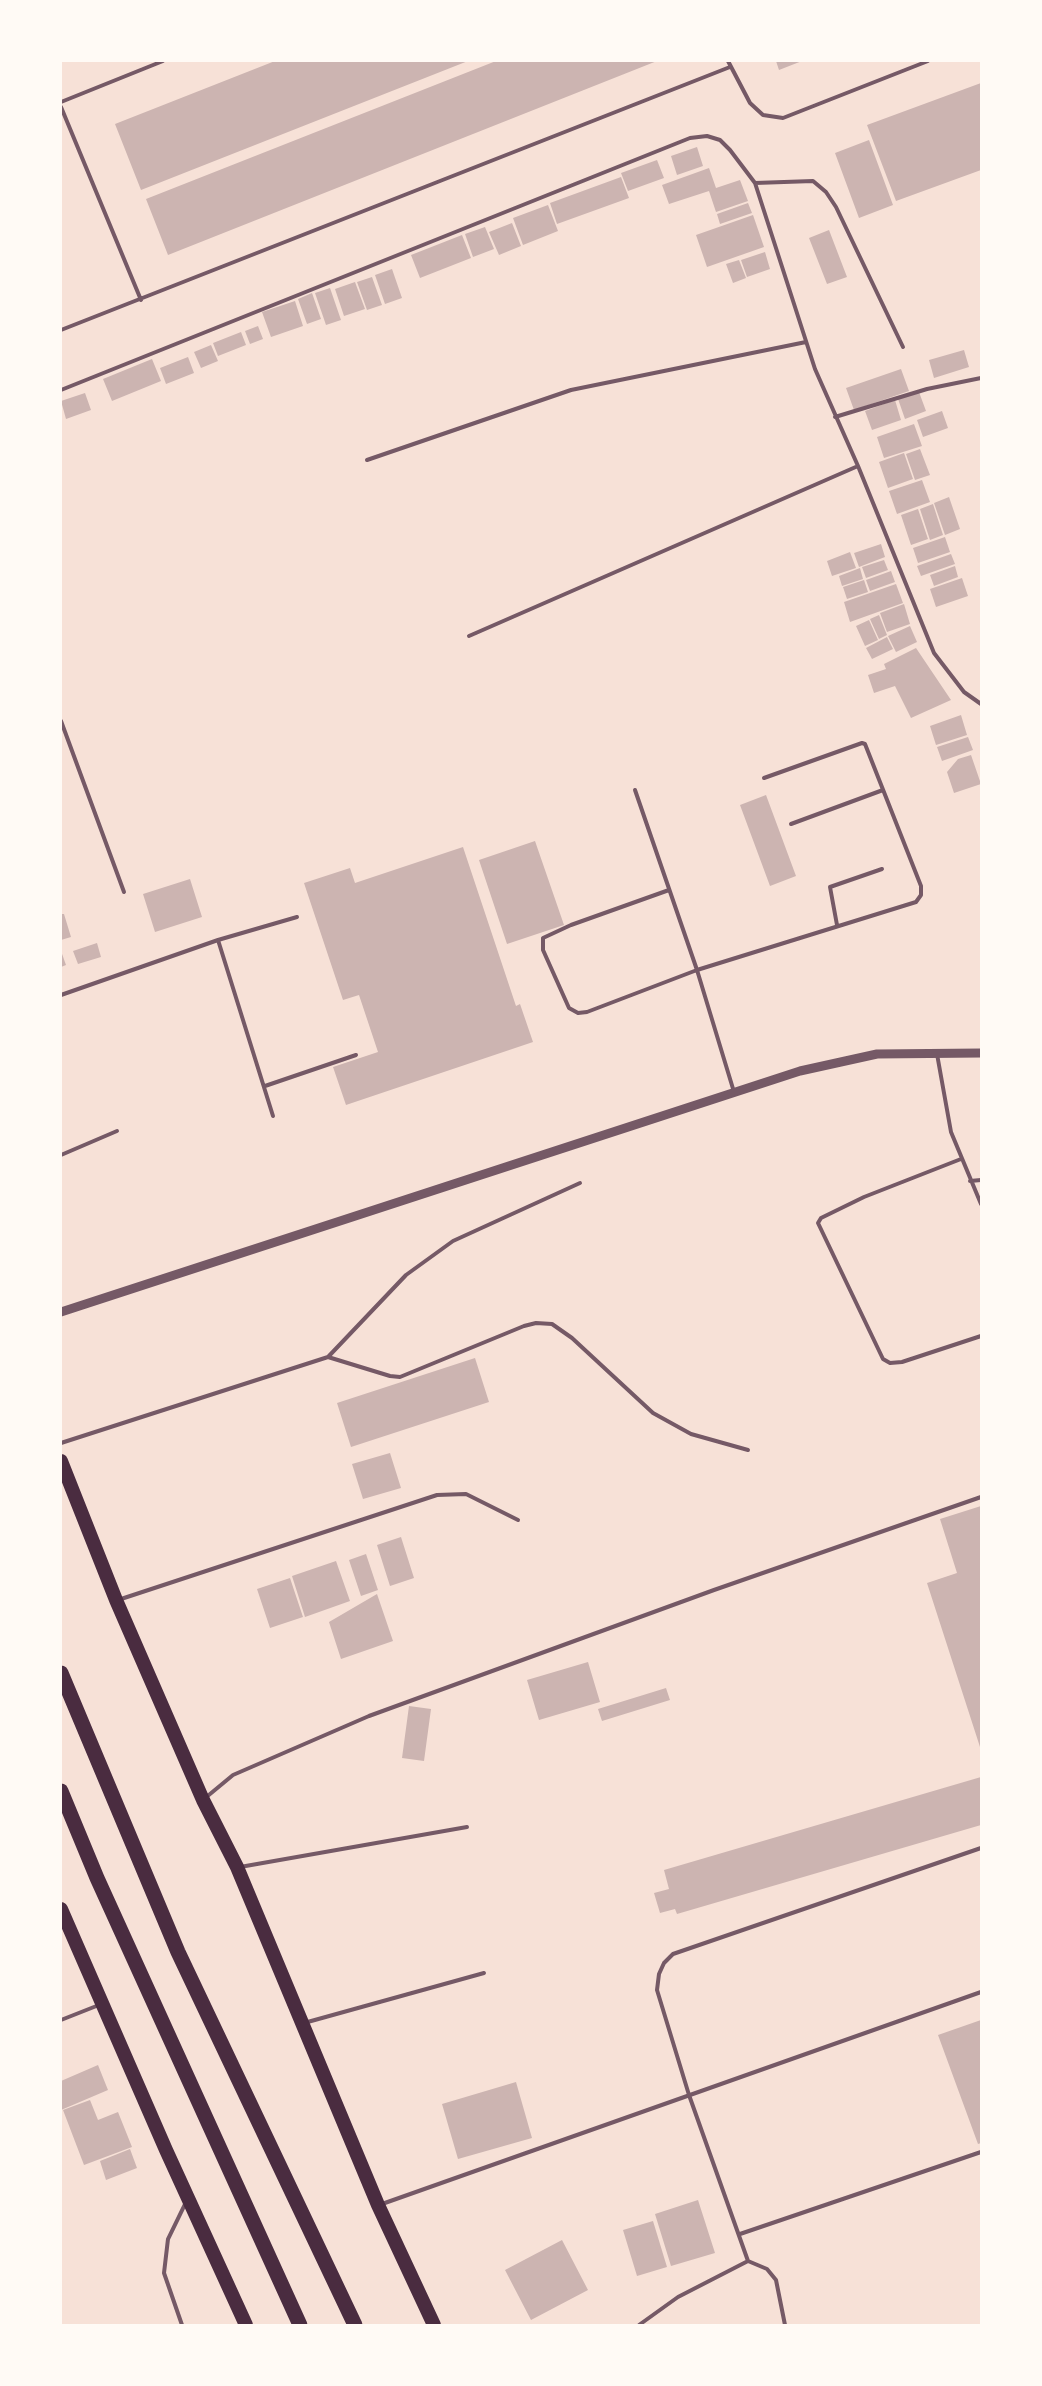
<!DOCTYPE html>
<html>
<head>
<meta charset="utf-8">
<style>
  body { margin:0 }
  #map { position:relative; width:1042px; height:2386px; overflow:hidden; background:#f7e1d7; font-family:"Sofia Sans Condensed",sans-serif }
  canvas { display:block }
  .frame { position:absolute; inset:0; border:62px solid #fffaf5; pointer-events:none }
</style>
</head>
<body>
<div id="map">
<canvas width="1042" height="2386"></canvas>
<div class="frame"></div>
</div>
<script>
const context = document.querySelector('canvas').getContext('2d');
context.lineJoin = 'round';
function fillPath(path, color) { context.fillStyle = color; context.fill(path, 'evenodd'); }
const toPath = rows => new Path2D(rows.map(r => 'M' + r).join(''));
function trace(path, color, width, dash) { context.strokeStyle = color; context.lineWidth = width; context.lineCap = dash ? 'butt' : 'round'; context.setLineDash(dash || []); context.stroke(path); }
fillPath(toPath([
  [275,61,468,61,141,190,115,124],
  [496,61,657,61,168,255,146,199],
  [776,61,802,61,779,70],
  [981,83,981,170,896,201,867,125],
  [869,140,893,205,859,218,835,153],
  [697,147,703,166,677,175,671,156],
  [657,160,664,178,628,191,621,173],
  [709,168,716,188,740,180,748,201,716,212,709,191,669,204,662,185],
  [621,177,629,198,557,224,550,203],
  [748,203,752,213,720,224,717,214],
  [548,205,558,231,523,245,513,218],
  [753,215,764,247,707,267,696,235],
  [512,223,521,246,499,255,489,232],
  [485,227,494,249,473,257,465,234],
  [829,230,847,277,827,284,809,238],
  [462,235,471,258,420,278,411,255],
  [765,252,770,269,747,277,741,260],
  [739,260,746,278,733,283,726,264],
  [392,269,402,298,385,304,375,275],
  [372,277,382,305,367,310,357,282],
  [355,282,365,309,344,316,335,289],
  [330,288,341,320,326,325,315,293],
  [312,293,321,319,307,324,298,299],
  [295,301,303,326,271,337,262,312],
  [258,326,263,339,250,344,245,331],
  [241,332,246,345,218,356,213,343],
  [211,345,218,361,201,368,194,352],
  [964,350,969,367,934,378,929,360],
  [188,357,194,373,166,384,160,368],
  [152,359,161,381,112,401,103,379],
  [901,369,909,391,854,410,846,388],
  [919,392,926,411,905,419,898,399],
  [85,393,91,410,66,419,61,401],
  [895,400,901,420,872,430,865,411],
  [942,411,948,428,923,437,917,420],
  [914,424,922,446,884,458,877,437],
  [920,449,930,475,915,480,906,454],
  [904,453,913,479,888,488,879,462],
  [922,480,930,502,897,514,889,491],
  [949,497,960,529,945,535,934,503],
  [933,504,943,535,930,540,920,509],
  [918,509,928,539,911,545,901,515],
  [945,537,950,552,918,563,913,548],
  [881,544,885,557,859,567,854,553],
  [850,552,856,568,832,576,827,561],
  [951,554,955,564,921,576,917,566],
  [884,560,888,570,866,578,862,567],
  [955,566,958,577,934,586,930,575],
  [860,568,863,579,842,586,839,576],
  [891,571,895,582,870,591,866,580],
  [962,578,968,596,936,607,930,589],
  [864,580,868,592,847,599,843,587],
  [896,584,903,603,850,622,844,602],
  [904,604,910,624,887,632,880,613],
  [879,615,887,635,879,639,870,619],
  [869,620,878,640,865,646,856,626],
  [910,626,917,642,896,652,888,636],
  [887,637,893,649,872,659,866,648],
  [916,648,951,700,911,718,895,686,874,693,868,675,886,669,884,664],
  [961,715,967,735,936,745,930,726],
  [968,737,973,750,942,761,937,747],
  [971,755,981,784,954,793,947,772,958,759],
  [766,795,796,876,770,886,740,805],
  [535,841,564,925,507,944,479,860],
  [463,847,516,1006,520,1004,533,1042,346,1105,333,1067,378,1052,359,995,343,1000,304,883,350,868,355,883],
  [190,879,202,917,155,932,143,894],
  [61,914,64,914,71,937,61,940],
  [97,943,101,957,78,964,73,951],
  [61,951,66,965,61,967],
  [475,1358,489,1402,351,1447,337,1403],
  [390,1453,401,1488,363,1499,352,1464],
  [981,1506,981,1747,980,1747,927,1583,957,1573,940,1519],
  [401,1537,414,1578,390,1586,377,1545],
  [366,1554,378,1590,361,1596,349,1560],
  [336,1561,350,1601,305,1617,292,1576],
  [290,1578,303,1617,270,1628,257,1589],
  [377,1594,393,1641,341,1659,329,1622],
  [588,1662,600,1702,539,1720,527,1680],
  [666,1688,670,1700,602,1721,598,1709],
  [409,1706,431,1709,424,1761,402,1758],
  [981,1777,981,1825,677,1914,675,1909,660,1913,654,1893,669,1889,664,1870],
  [981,2020,981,2143,978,2144,938,2035],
  [98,2065,108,2090,61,2110,61,2081],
  [516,2082,532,2138,458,2159,442,2104],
  [90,2100,98,2120,118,2112,132,2147,84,2165,63,2110],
  [130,2149,137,2168,106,2180,100,2161],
  [698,2200,715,2253,671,2266,655,2214],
  [653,2221,667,2267,637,2276,623,2230],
  [562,2240,588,2290,531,2320,505,2270]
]), '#ccb4b1');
trace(toPath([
  [728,61,750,103,763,115,783,118,928,61],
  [61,102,163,61],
  [61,107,141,300],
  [755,183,813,181,826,192,836,207,903,347],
  [61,330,730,67],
  [61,390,690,138,707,136,720,140,730,150,755,183,815,369,858,466,934,653,964,692,981,704],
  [835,417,927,389,981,378],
  [367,460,571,390,806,342],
  [469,636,858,466],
  [61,721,124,892],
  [635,790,697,970,734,1092],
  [791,824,883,790],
  [669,890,571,925,543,938,543,950,569,1008,578,1013,587,1012,697,970,916,902,921,895,921,886,865,744,862,743,764,778],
  [837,925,830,887,882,869],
  [218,940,273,1116],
  [61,995,218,940,297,917],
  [937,1054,951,1132,981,1204],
  [265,1086,356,1055],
  [61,1155,117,1131],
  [961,1159,864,1197,821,1218,818,1223,883,1359,890,1363,902,1362,981,1336],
  [970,1181,981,1180],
  [328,1357,390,1376,400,1377,524,1326,536,1323,552,1324,572,1338,653,1413,691,1434,748,1450],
  [61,1443,328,1357,406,1275,453,1241,580,1183],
  [118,1600,437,1495,466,1494,518,1520],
  [204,1799,233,1775,369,1716,714,1590,981,1497],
  [240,1867,467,1827],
  [61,2020,99,2005],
  [304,2023,484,1973],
  [382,2204,981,1992],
  [740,2234,981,2152],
  [182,2325,164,2273,168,2239,186,2202],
  [639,2325,678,2297,748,2261],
  [785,2325,776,2280,767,2269,748,2261,689,2095,657,1990,659,1974,664,1963,673,1954,981,1848]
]), '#755966', 4);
trace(toPath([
  [61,1312,800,1071,877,1054,981,1053]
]), '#755966', 9);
trace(toPath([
  [61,1461,116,1600,203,1800,237,1867,378,2205,434,2325],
  [61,1909,166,2150,246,2325]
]), '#4a2c40', 14);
trace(toPath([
  [61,1673,178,1952,355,2325],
  [61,1791,97,1878,300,2325]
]), '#4a2c40', 15);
</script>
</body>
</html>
